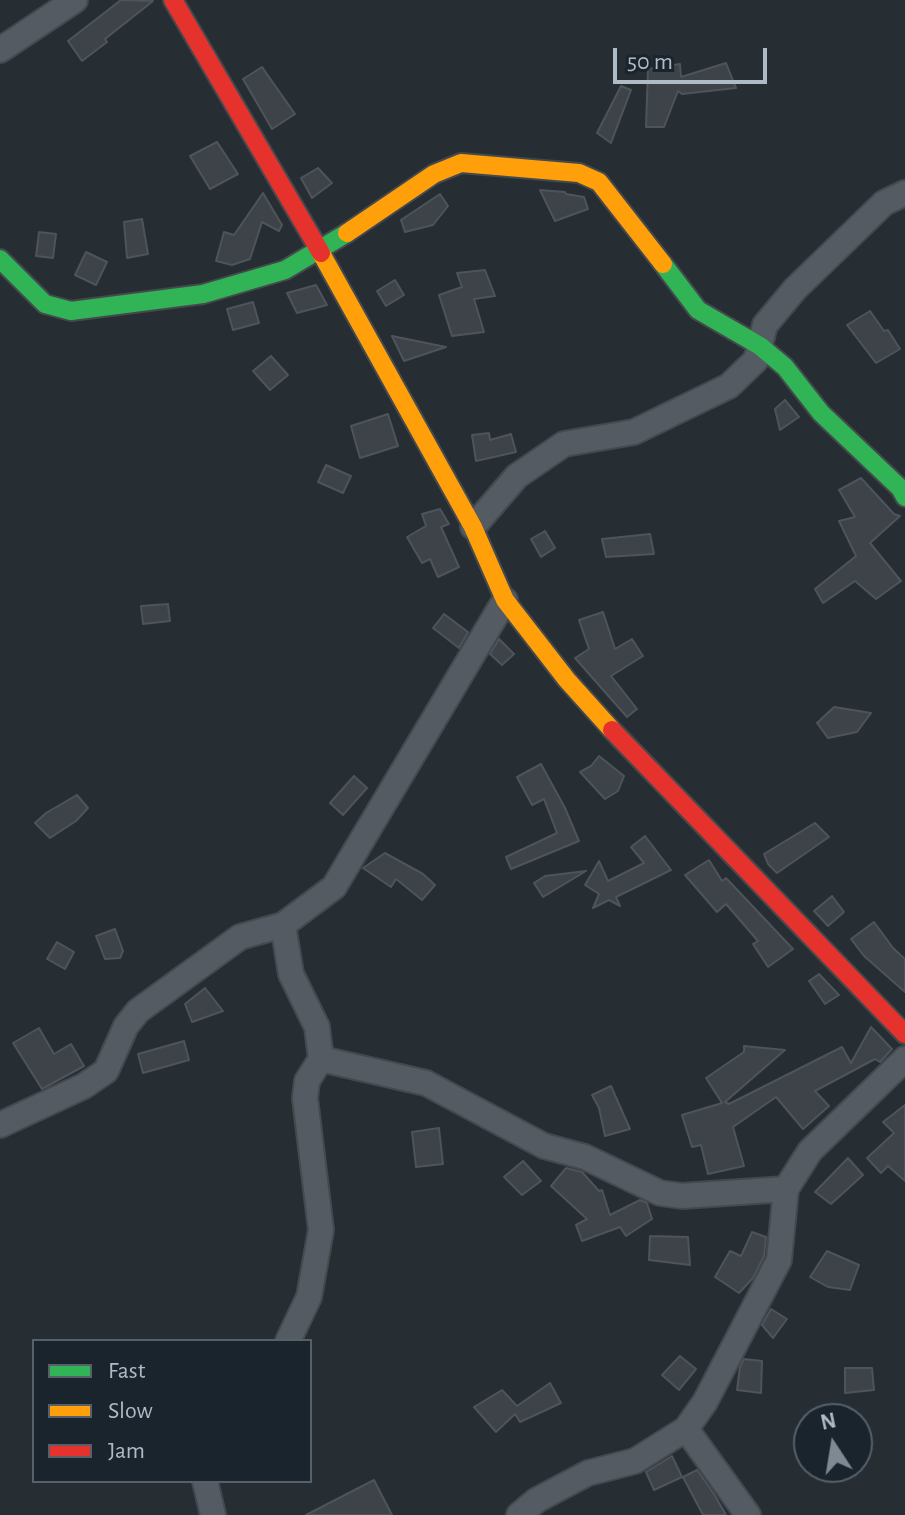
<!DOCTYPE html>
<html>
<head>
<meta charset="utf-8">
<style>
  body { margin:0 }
  #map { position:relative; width:905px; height:1515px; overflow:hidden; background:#262d33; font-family:"Alegreya Sans",sans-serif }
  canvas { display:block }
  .legend { position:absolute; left:32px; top:1339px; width:280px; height:144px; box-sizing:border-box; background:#19242d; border:2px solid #55606a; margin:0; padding:10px 14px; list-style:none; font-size:24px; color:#aebac6 }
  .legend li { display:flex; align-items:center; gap:16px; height:40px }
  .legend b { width:40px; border:2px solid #55606a }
  .north { position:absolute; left:793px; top:1403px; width:80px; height:80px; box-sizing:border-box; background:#19242d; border:2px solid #55606a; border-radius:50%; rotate:348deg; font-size:22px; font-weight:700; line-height:32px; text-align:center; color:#aebac6 }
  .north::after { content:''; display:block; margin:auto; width:28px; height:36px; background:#7e8993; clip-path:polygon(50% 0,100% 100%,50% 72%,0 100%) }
  .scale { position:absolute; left:613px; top:48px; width:154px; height:36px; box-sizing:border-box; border:4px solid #aebac6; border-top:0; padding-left:10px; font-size:24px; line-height:28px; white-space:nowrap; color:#aebac6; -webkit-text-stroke:6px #19242d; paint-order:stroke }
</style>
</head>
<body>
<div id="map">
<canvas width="905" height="1515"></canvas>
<ul class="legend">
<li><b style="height:10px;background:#30b455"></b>Fast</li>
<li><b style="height:10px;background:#ff9f0a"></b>Slow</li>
<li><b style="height:10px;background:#e5322d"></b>Jam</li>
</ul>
<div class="north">N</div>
<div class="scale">50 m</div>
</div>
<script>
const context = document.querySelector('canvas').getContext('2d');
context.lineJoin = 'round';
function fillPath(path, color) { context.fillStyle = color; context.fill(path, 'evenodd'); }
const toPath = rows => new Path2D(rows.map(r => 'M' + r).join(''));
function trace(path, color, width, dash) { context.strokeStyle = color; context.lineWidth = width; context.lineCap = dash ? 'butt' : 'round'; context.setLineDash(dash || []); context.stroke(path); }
const building = toPath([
  [121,0,153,1,105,39,107,42,82,61,68,41,121,0],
  [726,63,736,88,682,94,678,91,664,127,646,127,648,69,680,64,681,77,726,63],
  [262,67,295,114,272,129,243,79,262,67],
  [621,86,631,90,611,143,597,133,621,86],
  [217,142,238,174,210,189,190,156,217,142],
  [318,168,332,183,312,198,301,178,318,168],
  [540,190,565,192,566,194,584,197,588,209,555,221,540,190],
  [263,193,282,225,279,231,262,222,250,259,232,265,216,261,224,232,234,235,263,193],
  [440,194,448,206,433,225,405,232,401,220,440,194],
  [142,219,148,254,127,258,124,222,142,219],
  [39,232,56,234,53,258,36,256,39,232],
  [86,252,107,262,96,285,75,275,86,252],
  [485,270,495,296,474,299,484,332,452,336,439,295,462,287,457,273,485,270],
  [395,280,404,295,386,306,377,291,395,280],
  [316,285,327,305,297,313,287,293,316,285],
  [253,302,259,323,233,330,227,309,253,302],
  [870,311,884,331,888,330,900,349,876,363,847,325,870,311],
  [392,336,446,347,404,361,392,336],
  [271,356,288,375,270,390,253,371,271,356],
  [785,400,799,417,780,430,775,409,785,400],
  [388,414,398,446,360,458,351,426,388,414],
  [489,433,490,440,511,434,516,452,476,461,472,435,489,433],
  [326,465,351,476,343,493,318,482,326,465],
  [861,478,894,514,900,516,870,543,901,581,876,599,855,581,823,603,815,589,856,556,839,521,855,517,839,490,861,478],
  [440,509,449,524,441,527,459,567,438,577,430,559,422,563,407,537,426,526,422,514,440,509],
  [545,531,555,548,541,557,531,539,545,531],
  [650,534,654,554,606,557,602,539,650,534],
  [168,604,170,621,143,624,141,606,168,604],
  [603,612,615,649,632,639,643,656,611,676,637,709,627,717,575,658,589,649,579,620,603,612],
  [444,614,468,632,459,648,433,628,444,614],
  [499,639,514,654,502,665,490,654,499,639],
  [834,707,871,713,857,732,828,738,817,723,834,707],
  [599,756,624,776,618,791,605,799,580,772,591,766,599,756],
  [541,764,565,808,579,841,511,869,506,857,557,833,544,799,532,805,517,777,541,764],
  [354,776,367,788,343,815,330,803,354,776],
  [77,795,88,808,76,821,50,838,35,823,46,813,77,795],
  [815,823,829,837,777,873,768,864,764,854,815,823],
  [645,836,671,870,616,897,620,906,609,900,593,908,599,894,585,885,599,861,608,881,644,863,631,847,645,836],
  [385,853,423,874,435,885,422,900,396,879,391,887,363,868,385,853],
  [709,860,722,881,726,878,793,949,768,967,753,944,758,941,726,904,717,912,685,875,709,860],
  [586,871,543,897,534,883,545,876,586,871],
  [832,896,844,912,828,926,814,911,832,896],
  [874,922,893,948,905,959,905,992,864,956,851,939,874,922],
  [115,929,123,951,120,958,105,959,96,936,115,929],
  [57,942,74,952,65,969,47,959,57,942],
  [819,974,839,995,825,1004,809,981,819,974],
  [205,988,223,1011,192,1022,185,1004,205,988],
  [871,1027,892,1049,880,1062,875,1059,815,1091,829,1106,803,1129,776,1097,733,1127,744,1166,708,1174,701,1145,692,1147,682,1115,722,1103,706,1078,744,1052,744,1046,785,1050,725,1102,729,1104,842,1047,851,1063,871,1027],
  [39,1028,54,1054,71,1044,84,1066,42,1089,13,1043,39,1028],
  [184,1041,189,1060,143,1073,138,1054,184,1041],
  [611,1086,630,1129,605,1136,599,1108,592,1095,611,1086],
  [905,1105,905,1181,888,1166,881,1173,867,1158,894,1133,883,1122,905,1105],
  [439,1128,443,1164,416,1167,412,1132,439,1128],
  [848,1158,863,1175,831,1204,815,1192,848,1158],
  [523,1161,541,1181,522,1195,504,1177,523,1161],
  [566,1168,582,1172,599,1191,602,1190,610,1215,640,1200,647,1203,652,1219,626,1236,620,1227,582,1241,576,1225,587,1219,551,1186,566,1168],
  [752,1232,766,1237,764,1256,753,1278,739,1293,715,1277,730,1251,741,1256,752,1232],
  [650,1236,688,1237,690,1265,649,1260,650,1236],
  [827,1251,859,1265,850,1290,828,1287,810,1277,827,1251],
  [771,1309,787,1319,773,1338,762,1325,771,1309],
  [680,1356,696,1369,679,1390,662,1375,680,1356],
  [744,1359,762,1361,761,1393,737,1390,740,1367,744,1359],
  [845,1368,872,1368,874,1390,845,1393,845,1368],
  [550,1383,561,1403,520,1422,515,1414,496,1432,474,1407,502,1390,517,1406,550,1383],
  [672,1456,682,1477,654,1490,646,1472,672,1456],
  [697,1470,714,1494,726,1515,703,1515,683,1477,697,1470],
  [374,1480,392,1515,306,1515,374,1480]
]);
fillPath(building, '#3d4348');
trace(building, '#4d545c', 2);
const street = toPath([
  [0,50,75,0],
  [473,527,517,476,564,444,634,432,729,386,756,360,765,325,795,289,884,203,905,193],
  [321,1059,426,1083,544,1146,585,1157,660,1193,682,1196,786,1189],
  [0,1125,84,1086,106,1071,126,1026,138,1011,240,937,283,925],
  [288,1341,309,1297,321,1230,305,1098,307,1081,321,1059,317,1027,291,974,283,925,334,887,505,600],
  [686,1429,748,1515],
  [205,1481,213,1515],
  [519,1515,537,1500,588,1473,635,1461,686,1429,705,1402,779,1260,786,1189,810,1151,905,1059]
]);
const fast = toPath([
  [0,259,45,304,71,311,203,294,285,270,347,233],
  [663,264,698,310,760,346,785,367,821,413,900,488,905,497]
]);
const slow = toPath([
  [347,233,434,174,461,163,579,173,599,182,663,264],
  [321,253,473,527,505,600,567,680,612,730]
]);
const jam = toPath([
  [173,0,321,253],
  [612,730,905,1034]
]);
trace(street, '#44494e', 28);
trace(fast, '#44494e', 22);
trace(slow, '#44494e', 22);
trace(jam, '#44494e', 22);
trace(street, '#555b62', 24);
trace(fast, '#30b455', 18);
trace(slow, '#ff9f0a', 18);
trace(jam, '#e5322d', 18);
</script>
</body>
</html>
